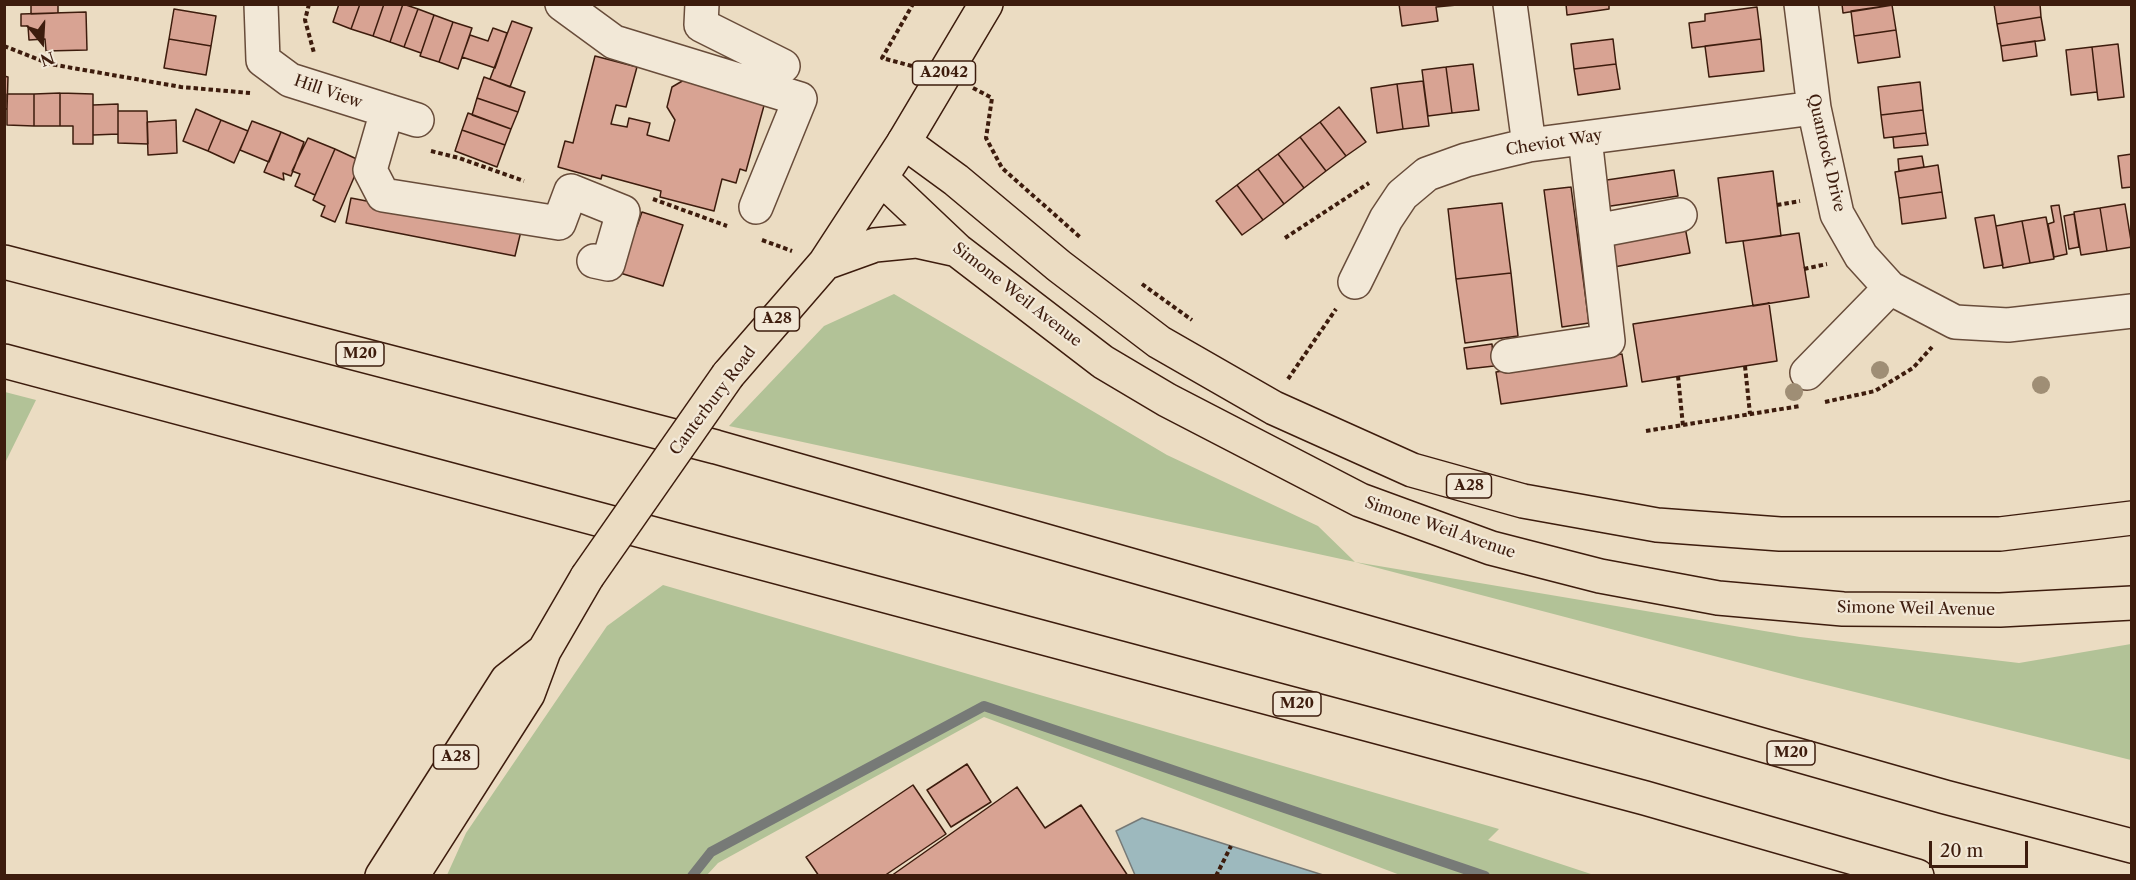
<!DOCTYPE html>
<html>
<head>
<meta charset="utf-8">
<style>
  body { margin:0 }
  #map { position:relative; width:2136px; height:880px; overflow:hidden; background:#ebdcc2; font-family:"Libre Caslon Text",serif }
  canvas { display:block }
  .frame { position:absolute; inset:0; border:6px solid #3d1c0d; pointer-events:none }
  .north { position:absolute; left:12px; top:12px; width:60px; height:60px; -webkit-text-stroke:4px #f2e8d7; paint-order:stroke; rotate:162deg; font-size:16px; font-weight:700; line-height:24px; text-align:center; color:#3d1c0d }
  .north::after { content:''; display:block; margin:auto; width:21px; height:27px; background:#3d1c0d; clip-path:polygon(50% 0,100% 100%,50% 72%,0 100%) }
  .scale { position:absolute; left:1929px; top:841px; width:99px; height:27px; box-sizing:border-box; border:3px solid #3d1c0d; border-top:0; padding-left:8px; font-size:18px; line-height:21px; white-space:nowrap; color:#3d1c0d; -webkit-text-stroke:4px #f2e8d7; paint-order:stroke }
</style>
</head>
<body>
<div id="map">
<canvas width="2136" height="880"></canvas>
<div class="frame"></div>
<div class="north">N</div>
<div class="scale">20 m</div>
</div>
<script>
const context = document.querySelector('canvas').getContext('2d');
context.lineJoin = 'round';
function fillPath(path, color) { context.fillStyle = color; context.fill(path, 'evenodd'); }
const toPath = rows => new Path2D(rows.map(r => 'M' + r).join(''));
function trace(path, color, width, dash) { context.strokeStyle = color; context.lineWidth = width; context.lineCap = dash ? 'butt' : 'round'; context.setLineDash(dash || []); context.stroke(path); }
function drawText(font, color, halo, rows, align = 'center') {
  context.font = font + ' "Libre Caslon Text",serif'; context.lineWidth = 4.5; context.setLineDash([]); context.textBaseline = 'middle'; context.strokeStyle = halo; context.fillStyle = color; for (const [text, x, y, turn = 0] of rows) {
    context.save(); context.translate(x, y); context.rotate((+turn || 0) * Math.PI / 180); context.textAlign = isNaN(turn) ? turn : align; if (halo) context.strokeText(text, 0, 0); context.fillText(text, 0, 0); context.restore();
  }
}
fillPath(toPath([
  [894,294,1167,455,1318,526,1355,562,1800,637,2019,663,2131,644,2131,760,1798,678,1355,562,729,426,824,326],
  [5,392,36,400,5,463,4,392],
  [663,585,1499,829,1488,840,1594,875,1400,875,984,717,718,863,707,875,447,875,466,833,607,626]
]), '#b2c297');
const water = toPath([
  [1142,818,1231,846,1323,875,1135,875,1116,831,1142,818]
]);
fillPath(water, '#9db9be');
trace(water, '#777a77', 1.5);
trace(toPath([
  [692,876,711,852,984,706,1485,876]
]), '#777a77', 10);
const building = toPath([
  [31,4,58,4,58,13,31,14,31,4],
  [339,4,360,4,351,29,333,22,339,4],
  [360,4,384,4,373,36,351,29,360,4],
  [384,4,403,4,390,42,373,36,384,4],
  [403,4,418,9,404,47,390,42,403,4],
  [1399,4,1457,4,1457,5,1436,7,1438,21,1402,26,1399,4],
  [1566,4,1609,4,1609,9,1567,15,1566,4],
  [1842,4,1899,4,1843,13,1842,4],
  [1994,4,2040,4,2041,17,1997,24,1994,4],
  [1892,5,1896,30,1854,36,1851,11,1892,5],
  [1757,7,1761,39,1692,48,1689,23,1705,21,1705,14,1757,7],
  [174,9,216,16,211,46,169,39,174,9],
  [418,9,434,15,421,53,404,47,418,9],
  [86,12,87,50,46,51,45,39,29,40,28,26,21,26,21,14,86,12],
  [434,15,453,22,439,62,420,56,434,15],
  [2041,17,2045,40,2001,46,1997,24,2041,17],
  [512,21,532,28,510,87,490,79,512,21],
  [453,22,472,28,458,69,439,62,453,22],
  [493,28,507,33,495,68,462,57,470,35,488,41,493,28],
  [1896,30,1900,57,1858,63,1854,36,1896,30],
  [169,39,211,46,206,75,164,68,169,39],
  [1613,39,1616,64,1574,69,1571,44,1613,39],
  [1761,39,1764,71,1709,77,1705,46,1761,39],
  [2035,41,2037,56,2003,61,2001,46,2035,41],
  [2118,44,2124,97,2098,100,2092,47,2118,44],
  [2092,47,2097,92,2071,95,2066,50,2092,47],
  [595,56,637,67,626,107,616,105,611,124,627,127,629,118,650,123,647,135,669,141,675,120,667,107,672,87,684,80,765,102,746,171,740,169,736,183,722,179,714,211,660,197,661,191,602,175,601,179,558,167,565,141,573,143,595,56],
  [1473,64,1479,110,1452,113,1446,67,1473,64],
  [1616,64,1620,89,1578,95,1574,69,1616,64],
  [1446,67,1452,113,1428,116,1422,70,1446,67],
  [4,76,8,77,7,109,4,109,4,76],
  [484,77,525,92,518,112,477,98,484,77],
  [1423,81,1429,126,1403,129,1397,84,1423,81],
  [1920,82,1923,110,1881,115,1878,87,1920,82],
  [1397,84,1403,129,1377,133,1371,88,1397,84],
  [60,93,93,94,93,144,73,144,73,126,60,126,60,93],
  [60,93,60,126,34,126,34,94,60,93],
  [7,94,34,94,34,126,7,125,7,94],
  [477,98,518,112,511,129,472,115,477,98],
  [118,104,118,134,93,135,93,105,118,104],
  [1339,107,1366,142,1346,156,1320,122,1339,107],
  [196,109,221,120,208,151,183,141,196,109],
  [1923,110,1926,133,1884,138,1881,115,1923,110],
  [118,111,147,111,148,144,118,143,118,111],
  [468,113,511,129,505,145,462,130,468,113],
  [176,120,177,153,148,155,147,122,176,120],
  [221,120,248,131,234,163,208,151,221,120],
  [252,121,281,132,269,162,240,150,252,121],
  [1320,122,1346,156,1326,171,1300,137,1320,122],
  [462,130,505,145,497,167,455,151,462,130],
  [281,132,304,142,291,176,283,173,284,180,264,172,281,132],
  [1926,133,1928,145,1894,148,1893,137,1926,133],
  [1300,137,1326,171,1304,188,1278,154,1300,137],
  [308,138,335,149,315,195,295,186,300,174,292,171,308,138],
  [335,149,361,161,335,222,321,216,325,206,313,200,335,149],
  [1278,154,1304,188,1284,204,1258,169,1278,154],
  [2132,154,2132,187,2122,188,2118,156,2132,154],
  [1922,156,1924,167,1899,171,1898,159,1922,156],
  [1938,165,1942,192,1899,198,1895,172,1938,165],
  [1258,169,1284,204,1263,220,1237,185,1258,169],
  [1674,170,1678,196,1604,207,1600,181,1674,170],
  [1773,171,1781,236,1726,243,1718,178,1773,171],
  [1237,185,1263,220,1242,235,1216,201,1237,185],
  [1571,187,1589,323,1562,327,1544,190,1571,187],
  [1942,192,1946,218,1902,224,1899,198,1942,192],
  [351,198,521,231,515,256,346,223,351,198],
  [1502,203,1511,273,1456,279,1448,209,1502,203],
  [2125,204,2132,247,2107,251,2100,208,2125,204],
  [2059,205,2067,254,2054,257,2048,224,2054,222,2051,206,2059,205],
  [2100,208,2107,251,2081,255,2074,212,2100,208],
  [642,212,683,225,663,286,620,273,631,224,637,226,642,212],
  [2074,214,2079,247,2069,249,2064,216,2074,214],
  [1994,215,2003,265,1984,268,1975,218,1994,215],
  [2046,217,2054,259,2030,263,2022,221,2046,217],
  [2022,221,2030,263,2003,268,1996,226,2022,221],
  [1685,227,1690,253,1614,267,1609,241,1685,227],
  [1799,233,1809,297,1753,306,1743,241,1799,233],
  [1511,273,1518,336,1465,343,1456,279,1511,273],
  [1769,303,1777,361,1642,382,1633,324,1769,303],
  [1492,344,1494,366,1467,369,1464,348,1492,344],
  [1622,354,1627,386,1501,404,1496,372,1622,354],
  [967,764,991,802,951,827,927,790,967,764],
  [913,785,946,834,884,876,819,876,806,857,913,785],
  [1017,787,1045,828,1081,805,1128,876,891,876,1017,787]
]);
fillPath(building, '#d8a393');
trace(building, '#3d1c0d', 1.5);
const minor = toPath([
  [261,4,263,60,290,80,417,120],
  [562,4,614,42,800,99,756,207],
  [702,4,701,25,783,66],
  [1510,4,1529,145],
  [1801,4,1814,108,1837,214,1861,256,1890,288,1955,322,2008,325,2132,311],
  [387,111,370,170,383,195,559,223,571,191,623,212,608,264,594,261],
  [1596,231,1680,215],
  [1355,282,1386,219,1402,195,1427,174,1466,160,1529,145,1814,108],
  [1508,356,1608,341,1585,138],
  [1807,373,1890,288]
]);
const major = toPath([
  [904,142,986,4]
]);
const highway = toPath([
  [881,178,957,250,1103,362,1167,400,1360,500,1491,548,1600,576,1718,598,1843,609,2000,610,2132,603],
  [4,262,716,447,1945,797,2132,846],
  [825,263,875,245,916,241,957,250],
  [4,361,1645,798,1917,876],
  [728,375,825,263,904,142,956,180,1059,266,1159,342,1274,408,1412,470,1523,501,1657,525,1780,534,2000,534,2132,518],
  [382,876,507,680,544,651],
  [412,876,528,694,544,651,587,577]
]);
trace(minor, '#684c3a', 36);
trace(major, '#3d1c0d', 36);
trace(highway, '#3d1c0d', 36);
trace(toPath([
  [309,4,305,20,314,53],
  [4,46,50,64,181,87,250,93],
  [912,66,882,58,913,4],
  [973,88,992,98,986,138,1002,168,1081,238],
  [431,151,459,158,524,181],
  [653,199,727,226],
  [1777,205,1800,201],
  [1285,238,1369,183],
  [762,240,792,251],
  [1804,269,1827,264],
  [1142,284,1192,320],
  [1745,366,1750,414],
  [1678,376,1683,426],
  [1288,379,1336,309],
  [1825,402,1875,391,1913,368,1932,347],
  [1646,431,1800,406],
  [1216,876,1231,846]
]), '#3d1c0d', 4, [4.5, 3]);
trace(minor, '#f2e8d7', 33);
trace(major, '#ebdcc2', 33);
trace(highway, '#ebdcc2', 33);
const highwayBridge = toPath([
  [587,577,728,375]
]);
trace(highwayBridge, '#3d1c0d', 36, []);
trace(highwayBridge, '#ebdcc2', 33);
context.fillStyle = '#9f8e75';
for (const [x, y] of [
  [1880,370],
  [2041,385],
  [1794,392]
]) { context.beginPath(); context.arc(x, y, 9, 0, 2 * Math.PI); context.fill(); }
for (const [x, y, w] of [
  [944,73,63],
  [777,319,45],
  [360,354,48],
  [1469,486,45],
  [1297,704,48],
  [1791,753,48],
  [456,757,45]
]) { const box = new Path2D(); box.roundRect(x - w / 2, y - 12, w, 24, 4.5); context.fillStyle = '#f2e8d7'; context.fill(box); trace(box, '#3d1c0d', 1.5); }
drawText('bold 15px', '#3d1c0d', null, [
  ["A2042",944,73],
  ["A28",777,319],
  ["M20",360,354],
  ["A28",1469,486],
  ["M20",1297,704],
  ["M20",1791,753],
  ["A28",456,757]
]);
drawText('16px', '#3d1c0d', '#f2e8d7', [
  ["Hill View",328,92,19],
  ["Cheviot Way",1554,143,-9],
  ["Quantock Drive",1826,153,77],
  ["Simone Weil Avenue",1017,295,38],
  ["Canterbury Road",713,401,-53],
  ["Simone Weil Avenue",1440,528,19],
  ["Simone Weil Avenue",1916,609,1]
]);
</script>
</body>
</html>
